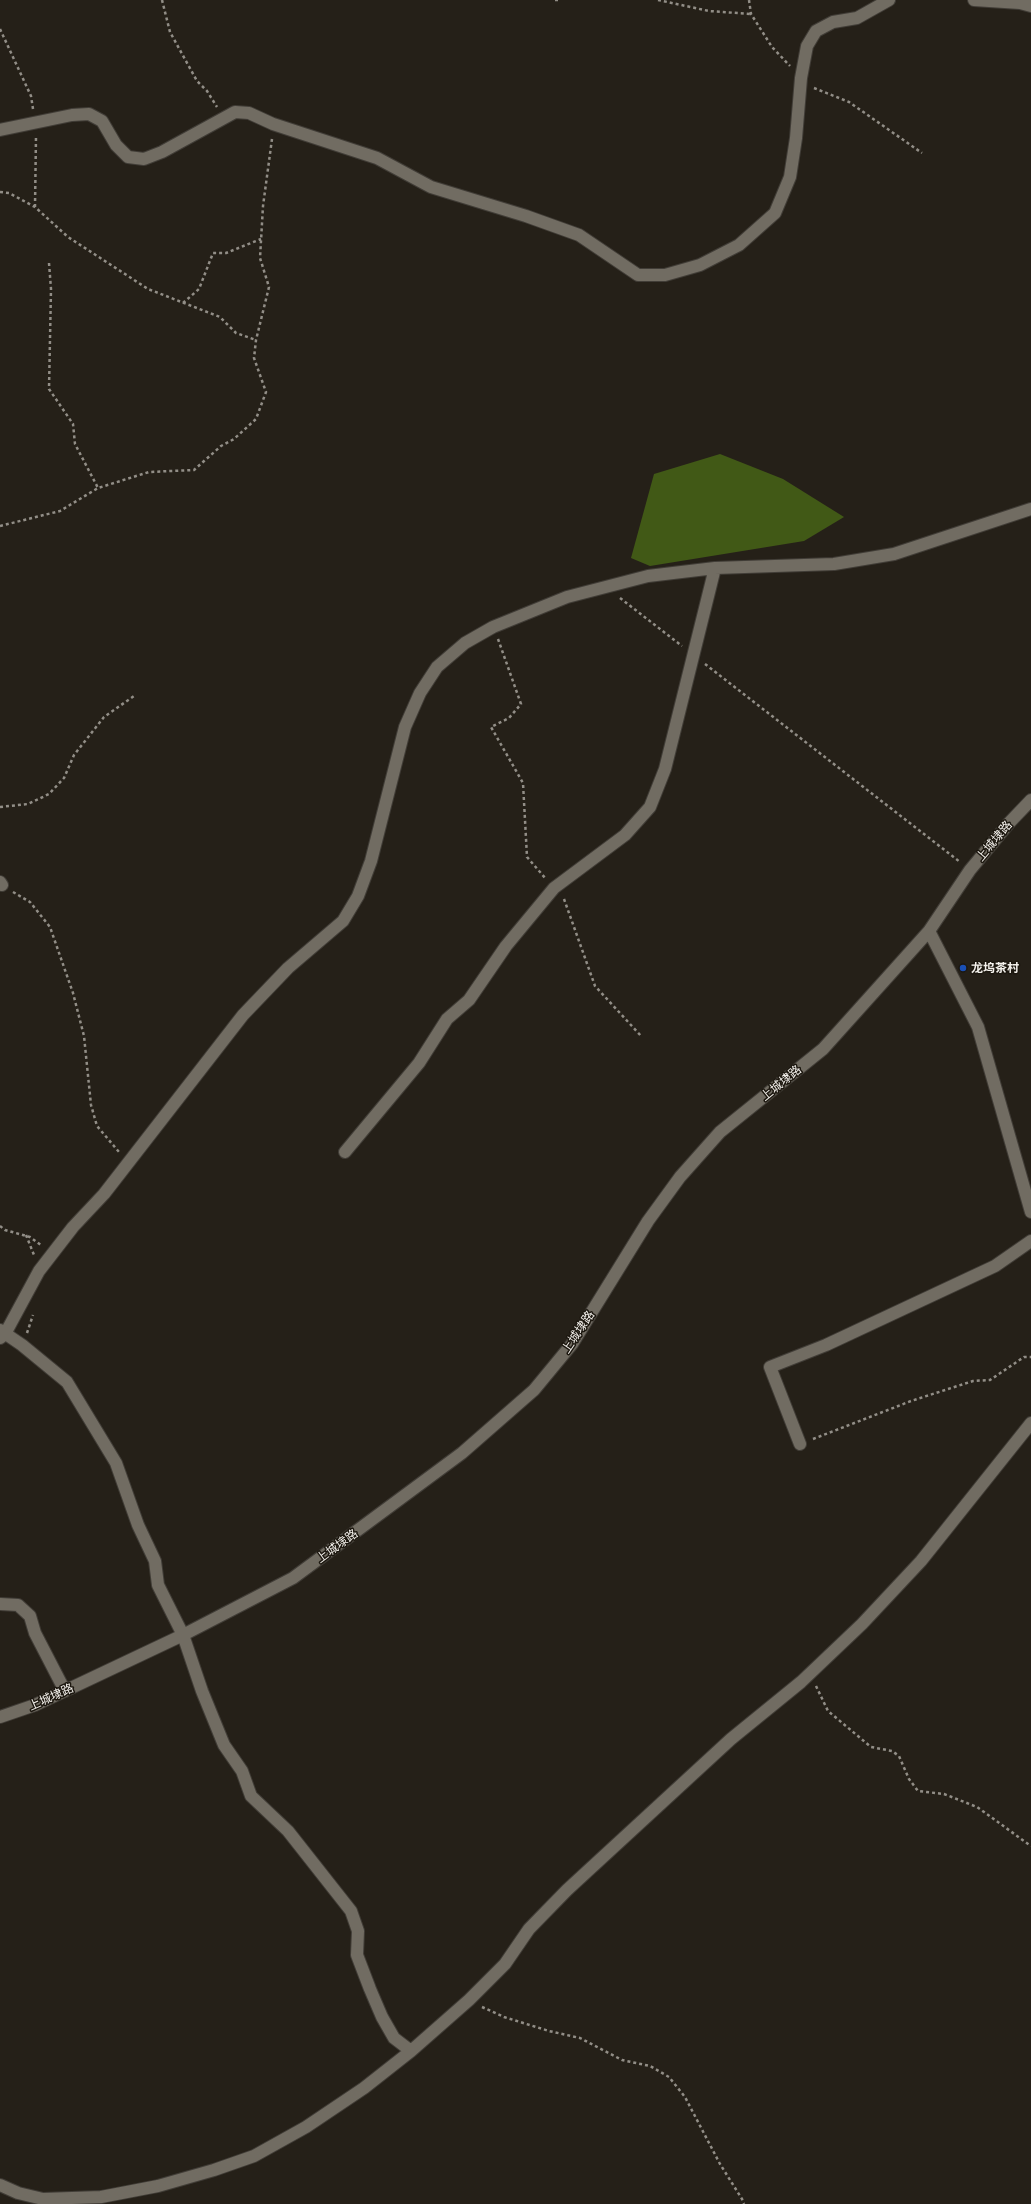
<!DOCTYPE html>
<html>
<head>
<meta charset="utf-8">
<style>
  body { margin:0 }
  canvas { display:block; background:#252018 }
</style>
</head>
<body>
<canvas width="1031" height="2204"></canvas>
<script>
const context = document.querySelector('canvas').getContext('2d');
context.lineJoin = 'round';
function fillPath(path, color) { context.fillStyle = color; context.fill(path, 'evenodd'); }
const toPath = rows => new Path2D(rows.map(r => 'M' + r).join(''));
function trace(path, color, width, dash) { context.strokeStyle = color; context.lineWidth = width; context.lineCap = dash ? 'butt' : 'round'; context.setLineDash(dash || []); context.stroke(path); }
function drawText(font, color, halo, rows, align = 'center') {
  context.font = font + ' Ubuntu,"Noto Sans SC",sans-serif'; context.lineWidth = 3; context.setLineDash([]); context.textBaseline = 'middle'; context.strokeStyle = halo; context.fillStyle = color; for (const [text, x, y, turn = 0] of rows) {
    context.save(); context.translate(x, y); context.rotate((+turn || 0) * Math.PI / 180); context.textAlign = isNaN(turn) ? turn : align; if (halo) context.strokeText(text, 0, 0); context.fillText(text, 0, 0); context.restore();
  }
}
fillPath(toPath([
  [720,454,783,479,844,517,804,541,650,566,631,558,654,474]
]), '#415916');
const minor = toPath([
  [974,0,1020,3,1031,6],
  [0,130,72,115,89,114,102,121,116,145,128,157,144,159,162,152,235,112,249,113,273,124,377,158,431,187,526,216,579,235,638,275,665,275,700,265,739,245,775,213,790,177,796,138,801,78,807,46,816,31,833,22,857,18,889,0],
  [0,882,2,885],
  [929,931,978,1027,1031,1212],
  [345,1152,419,1063,447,1019,469,1000,506,946,554,888,625,835,650,807,665,769,715,568],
  [0,1330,22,1345,67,1382,116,1463,138,1525,155,1561,158,1585,183,1635,202,1691,224,1745,242,1771,251,1796,288,1831,351,1911,358,1931,357,1955,370,1989,382,2017,394,2038,411,2051],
  [0,1338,5,1334,39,1271,73,1227,104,1194,243,1015,288,968,343,921,358,896,371,861,405,727,420,693,437,667,465,643,493,627,567,597,648,576,715,568,834,564,894,554,1031,509],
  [800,1444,770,1367,826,1345,995,1266,1031,1241],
  [0,1604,18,1605,30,1616,35,1633,65,1691],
  [0,1717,35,1705,183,1635,293,1578,462,1453,534,1390,572,1344,648,1221,680,1177,720,1132,823,1049,929,931,970,870,1009,823,1031,800],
  [0,2185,18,2193,43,2199,101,2197,158,2186,214,2170,254,2156,306,2127,364,2088,411,2051,469,2000,505,1964,529,1929,567,1890,731,1739,801,1682,862,1624,921,1561,1031,1423]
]);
trace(minor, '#413d37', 14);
trace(toPath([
  [162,0,170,32,197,81,207,91,217,107],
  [555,0,558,0],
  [658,0,709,11,751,14],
  [749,0,751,14,772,47,790,66],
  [0,29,31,96,33,109],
  [814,88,849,102,922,153],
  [0,192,9,193,35,207,68,237,148,289,220,317,236,333,256,340],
  [35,207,36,136],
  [49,263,51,289,49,389,73,424,75,444,98,488],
  [183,303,199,289,213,253,226,253,261,239],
  [0,526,60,511,98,488,149,472,194,470,221,446,234,439,256,419,266,392,254,358,256,340,269,287,260,258,263,206,272,139],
  [620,598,682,646],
  [498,639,521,704,509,718,491,727,523,783,527,857,546,879],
  [705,664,960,862],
  [0,807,28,804,49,794,64,778,74,755,104,717,134,696],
  [13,892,30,902,50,927,73,993,84,1036,91,1105,97,1126,119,1152],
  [564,899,595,986,642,1037],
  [0,1226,5,1230,30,1237,41,1245],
  [26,1235,34,1255],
  [27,1333,33,1315],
  [813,1439,911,1401,973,1381,990,1380,1024,1357,1031,1357],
  [816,1686,828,1711,871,1747,892,1751,899,1756,909,1779,918,1791,944,1794,977,1807,1031,1846],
  [482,2007,504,2017,549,2031,580,2038,622,2060,650,2066,669,2077,685,2097,720,2164,742,2199,744,2204]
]), '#928e87', 2.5, [3, 3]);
trace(minor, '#716c62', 12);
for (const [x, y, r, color] of [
  [963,968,4,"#1a4fb4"]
]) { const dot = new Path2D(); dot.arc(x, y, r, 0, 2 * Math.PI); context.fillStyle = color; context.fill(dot); trace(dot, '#1c170f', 1.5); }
drawText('12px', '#f4f1ec', '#1c170f', [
  ["上城埭路",994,841,-50],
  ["上城埭路",781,1083,-39],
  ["上城埭路",578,1332,-56],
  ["上城埭路",337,1546,-36],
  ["上城埭路",51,1697,-24]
]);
drawText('bold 12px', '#f4f1ec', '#1c170f', [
  ["龙坞茶村",971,968]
], 'left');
</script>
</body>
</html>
